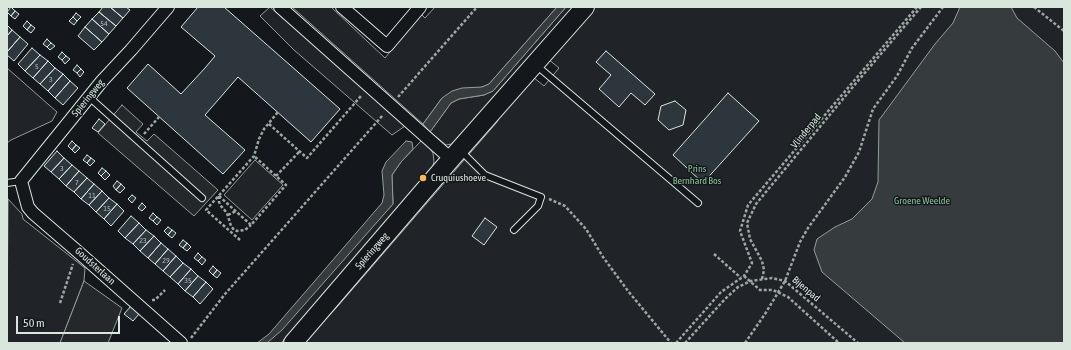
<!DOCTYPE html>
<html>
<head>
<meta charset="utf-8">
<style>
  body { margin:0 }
  #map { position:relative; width:1071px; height:350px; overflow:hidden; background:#14181c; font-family:"Asap Condensed",sans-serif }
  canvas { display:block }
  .frame { position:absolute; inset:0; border:8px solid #d8e6dc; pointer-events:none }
  .scale { position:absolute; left:16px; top:316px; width:104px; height:18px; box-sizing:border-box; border:2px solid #d8e6dc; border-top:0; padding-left:5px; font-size:12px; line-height:14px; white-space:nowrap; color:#d8e6dc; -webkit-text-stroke:3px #14181c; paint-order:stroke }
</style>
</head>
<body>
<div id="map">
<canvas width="1071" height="350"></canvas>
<div class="frame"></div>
<div class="scale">50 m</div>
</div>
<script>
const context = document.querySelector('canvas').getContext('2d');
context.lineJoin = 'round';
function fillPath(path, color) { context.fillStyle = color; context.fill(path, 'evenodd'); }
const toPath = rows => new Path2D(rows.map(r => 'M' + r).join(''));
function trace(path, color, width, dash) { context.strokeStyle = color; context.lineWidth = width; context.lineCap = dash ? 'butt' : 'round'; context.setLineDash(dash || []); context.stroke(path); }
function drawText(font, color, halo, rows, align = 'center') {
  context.font = font + ' "Asap Condensed",sans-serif'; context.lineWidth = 3; context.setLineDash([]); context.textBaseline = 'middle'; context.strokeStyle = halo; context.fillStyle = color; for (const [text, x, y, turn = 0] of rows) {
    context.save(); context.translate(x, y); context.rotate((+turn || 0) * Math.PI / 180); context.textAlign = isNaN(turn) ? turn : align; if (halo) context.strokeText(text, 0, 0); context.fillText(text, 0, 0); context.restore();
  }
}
const green = toPath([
  [270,7,378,100,405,126,392,135,294,50,260,16,270,7],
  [292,7,331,7,385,58,421,14,425,18,435,7,557,7,489,84,482,87,442,98,423,124,292,7],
  [566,7,577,7,458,143,446,145,430,132,451,103,459,99,484,95,493,91,566,7],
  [593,7,1064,7,1064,343,303,343,337,307,497,122,502,112,533,77,544,86,559,68,548,59,593,7],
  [7,68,57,112,52,121,11,140,7,143,7,68],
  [421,141,428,146,433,153,434,162,431,171,408,200,281,343,266,343,393,204,392,175,401,162,421,141],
  [255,160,283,185,252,220,224,195,255,160],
  [8,199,22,214,23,219,85,268,84,281,60,343,7,343,8,199]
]);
fillPath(green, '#202428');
trace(green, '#939e99', 1);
const parking = toPath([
  [122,105,143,124,136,132,147,141,154,134,218,190,194,216,98,133,122,105],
  [84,281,122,308,108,343,60,343,84,281]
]);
fillPath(parking, '#24282b');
trace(parking, '#939e99', 1);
const water = toPath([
  [557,7,566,7,493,91,484,95,459,99,451,103,430,132,423,124,442,98,452,91,462,88,482,87,489,84,557,7],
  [960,7,1011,7,1017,18,1055,51,1064,63,1064,343,905,343,822,272,814,250,817,239,835,227,852,219,872,199,878,182,879,120,935,44,953,23,960,7],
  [406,141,412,142,413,149,401,162,392,175,393,204,282,330,267,343,257,343,269,334,382,203,384,195,382,171,386,162,406,141]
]);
fillPath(water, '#363b3e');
trace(water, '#939e99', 1);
const building = toPath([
  [11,7,15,11,11,16,7,12,11,7],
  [103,7,110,7,123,18,116,26,99,12,103,7],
  [110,7,126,7,130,10,123,18,110,7],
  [198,7,224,7,340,109,311,142,238,77,205,115,245,150,223,174,127,88,148,64,181,94,205,68,215,56,181,27,198,7],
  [15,11,19,14,15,19,11,16,15,11],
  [99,12,116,26,109,34,92,19,99,12],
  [76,13,81,17,77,21,73,17,76,13],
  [73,17,77,21,74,25,69,21,73,17],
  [92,19,109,34,102,42,85,27,92,19],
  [27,21,31,25,27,30,23,26,27,21],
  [7,25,12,30,7,36,7,25],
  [31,25,35,28,31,33,27,30,31,25],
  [85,27,102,42,94,50,78,36,85,27],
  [12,30,20,37,7,52,7,36,12,30],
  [20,37,28,44,14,61,7,55,7,52,20,37],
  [47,39,51,43,47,47,43,44,47,39],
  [51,43,55,46,50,50,47,47,51,43],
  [32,48,40,55,25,71,18,64,32,48],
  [606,51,655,94,645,105,631,93,619,107,599,89,611,75,596,62,606,51],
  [62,52,66,56,62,60,58,57,62,52],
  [40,55,48,61,33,78,25,71,40,55],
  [66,56,70,59,65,64,62,60,66,56],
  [48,61,55,68,40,84,33,78,48,61],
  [77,65,81,69,77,73,73,70,77,65],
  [55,68,63,74,48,91,40,84,55,68],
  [81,69,84,72,80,77,77,73,81,69],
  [63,74,70,81,55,98,48,91,63,74],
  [70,81,78,88,63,105,55,98,70,81],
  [728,93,759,121,703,183,673,155,728,93],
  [675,101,686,110,683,125,669,130,658,120,661,106,675,101],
  [99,119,105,124,98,132,92,128,99,119],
  [72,141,76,145,72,150,68,146,72,141],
  [76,145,80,148,75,153,72,150,76,145],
  [57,151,64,158,51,172,44,166,57,151],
  [87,155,91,158,87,163,83,160,87,155],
  [64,158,72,165,59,179,51,172,64,158],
  [91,158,95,161,90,166,87,163,91,158],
  [72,165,79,171,66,186,59,179,72,165],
  [102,168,106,171,101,176,98,173,102,168],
  [79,171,87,178,74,192,66,186,79,171],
  [106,171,110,175,105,180,101,176,106,171],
  [87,178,94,184,81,199,74,192,87,178],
  [117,181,121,184,116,190,113,186,117,181],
  [94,184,102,191,89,205,81,199,94,184],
  [121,184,125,188,120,193,116,190,121,184],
  [102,191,109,198,96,212,89,205,102,191],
  [132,195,136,198,132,203,128,199,132,195],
  [109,198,117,204,104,219,96,212,109,198],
  [142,203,146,207,142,211,138,208,142,203],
  [117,204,124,211,111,226,104,219,117,204],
  [153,213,157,217,153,221,149,218,153,213],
  [131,216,139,223,125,238,118,231,131,216],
  [157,217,161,220,157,225,153,221,157,217],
  [485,218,497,227,484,245,472,236,485,218],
  [139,223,146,230,133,244,125,238,139,223],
  [168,227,172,230,168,235,164,231,168,227],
  [146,230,154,236,140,251,133,244,146,230],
  [172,230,176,233,172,238,168,235,172,230],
  [154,236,161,243,148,258,140,251,154,236],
  [183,240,187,243,183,248,179,245,183,240],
  [161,243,168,249,155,264,148,258,161,243],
  [187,243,191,247,187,251,183,248,187,243],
  [168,249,176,256,163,271,155,264,168,249],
  [198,253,202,257,198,261,194,258,198,253],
  [176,256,183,263,170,277,163,271,176,256],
  [202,257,206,260,202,265,198,261,202,257],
  [183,263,191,269,178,284,170,277,183,263],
  [213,266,217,270,213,275,209,271,213,266],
  [191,269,198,276,185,291,178,284,191,269],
  [217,270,221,273,217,278,213,275,217,270],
  [198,276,206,282,193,297,185,291,198,276],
  [206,282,213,289,200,304,193,297,206,282],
  [131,306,139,314,133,321,124,314,131,306]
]);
fillPath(building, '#2c363c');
trace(building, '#d8e6dc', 1);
const lane = toPath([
  [536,65,698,203],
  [89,97,202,198],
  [461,151,485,175,541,197,538,206,514,230],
  [7,183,21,181]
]);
const street = toPath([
  [168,7,131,50,102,81,21,181,28,207,33,213,77,251,181,343],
  [280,7,451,159],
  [342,7,387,46,420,7]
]);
const secondary = toPath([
  [293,343,451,159,585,7]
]);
trace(lane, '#d8e6dc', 8);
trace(street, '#d8e6dc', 14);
trace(secondary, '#d8e6dc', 20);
trace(toPath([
  [1034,7,1064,31],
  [398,97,477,7],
  [269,124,307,158,361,96],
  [144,134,159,117],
  [276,176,300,151],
  [219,196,251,225,286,185,254,156],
  [219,196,219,202,221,206,227,213,231,226,234,230,237,231,245,230,251,225],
  [549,199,565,206,586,229,603,257,628,291,671,343],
  [228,215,236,211],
  [240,240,206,210,254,156,259,139,264,129,278,112],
  [714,254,741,278],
  [744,276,760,290,773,290,788,297,839,343],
  [762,279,764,270,762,261,750,239,747,223,756,204,857,82,921,7],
  [152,300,155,300,165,290],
  [60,303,73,264],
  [191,338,225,294,383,115],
  [676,343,721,292,744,276,752,263,740,231,748,205,917,7],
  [685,343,725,299,738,287,751,281,772,278,785,281,858,343],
  [745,343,765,314,785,281,800,242,808,228,845,177,859,152,873,109,897,76,912,48,943,7]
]), '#9da8a2', 2.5, [3, 2]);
trace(lane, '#14181c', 6);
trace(street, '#14181c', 12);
trace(secondary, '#14181c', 18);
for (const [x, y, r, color] of [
  [423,178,4,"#ffb74d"]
]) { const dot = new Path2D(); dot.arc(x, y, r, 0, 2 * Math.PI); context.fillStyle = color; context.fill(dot); trace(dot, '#14181c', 1.5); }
drawText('8px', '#adbab4', null, [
  ["54",104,23],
  ["5",37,66],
  ["3",51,79],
  ["3",62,168],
  ["7",77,182],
  ["11",92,195],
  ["15",107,208],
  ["23",143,240],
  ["29",166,260],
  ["35",188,280]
]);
drawText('10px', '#d8e6dc', '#14181c', [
  ["Spieringweg",88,98,-51],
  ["Vlinderpad",806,131,-51],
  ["Spieringweg",372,251,-49],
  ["Goudsterlaan",95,266,42],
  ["Bijenpad",806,289,40]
]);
drawText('10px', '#8ac095', '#14181c', [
  ["Prins",697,169],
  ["Bernhard Bos",697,181],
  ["Groene Weelde",922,201]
]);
drawText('10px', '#d8e6dc', '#14181c', [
  ["Cruquiushoeve",431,178]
], 'left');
</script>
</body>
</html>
